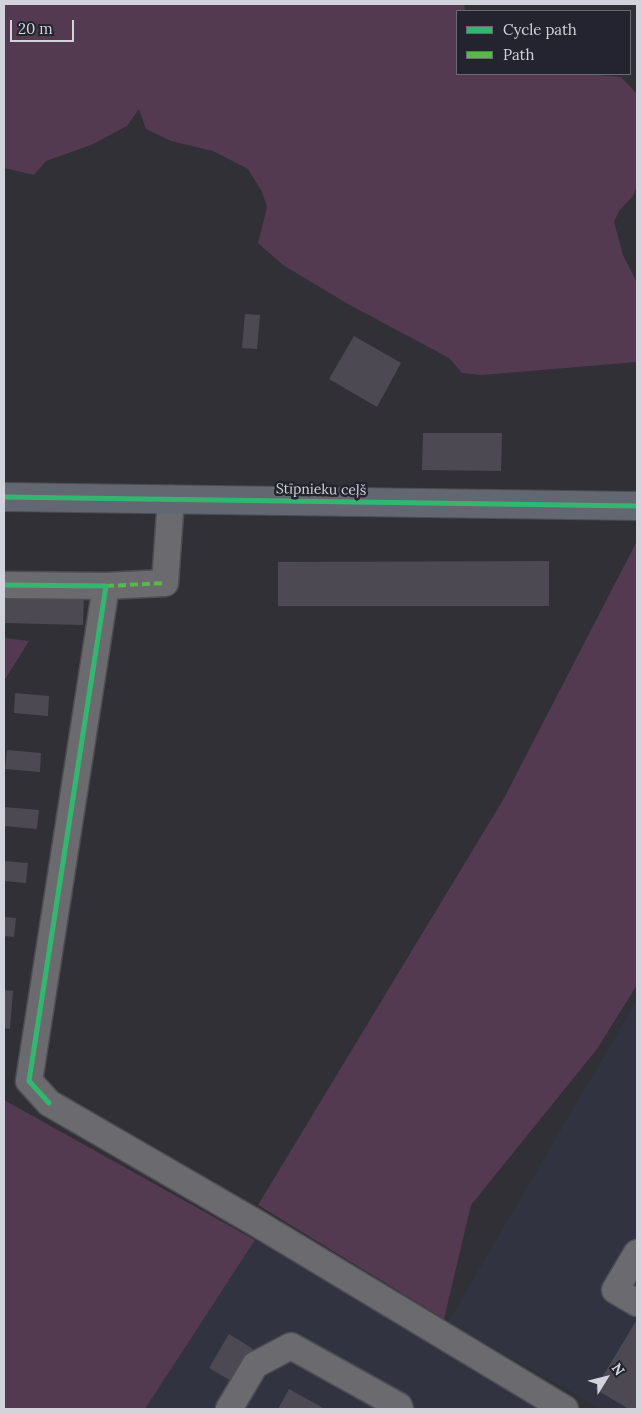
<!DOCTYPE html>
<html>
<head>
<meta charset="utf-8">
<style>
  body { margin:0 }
  #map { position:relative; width:641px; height:1413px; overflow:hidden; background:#303036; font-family:Lora,serif }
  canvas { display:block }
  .frame { position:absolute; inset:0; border:5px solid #d3d4db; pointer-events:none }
  .legend { position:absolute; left:456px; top:10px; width:175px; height:65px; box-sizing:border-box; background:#23242f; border:1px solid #696a74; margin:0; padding:6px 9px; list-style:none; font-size:15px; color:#d3d4db }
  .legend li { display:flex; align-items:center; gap:10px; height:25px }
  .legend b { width:25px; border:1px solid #696a74 }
  .north { position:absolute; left:581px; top:1353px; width:50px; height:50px; -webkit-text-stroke:4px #23242f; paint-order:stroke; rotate:54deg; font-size:14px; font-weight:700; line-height:20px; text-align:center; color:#d3d4db }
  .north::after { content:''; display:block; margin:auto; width:18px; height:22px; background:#d3d4db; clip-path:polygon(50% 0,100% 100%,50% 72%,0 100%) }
  .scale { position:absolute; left:10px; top:20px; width:64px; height:22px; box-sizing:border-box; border:2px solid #d3d4db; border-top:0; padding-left:6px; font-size:15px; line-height:18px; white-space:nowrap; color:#d3d4db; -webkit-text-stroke:4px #23242f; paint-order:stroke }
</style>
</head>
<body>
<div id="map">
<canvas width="641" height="1413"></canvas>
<div class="frame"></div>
<ul class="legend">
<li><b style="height:6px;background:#33b770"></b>Cycle path</li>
<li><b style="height:6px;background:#58b947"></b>Path</li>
</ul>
<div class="north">N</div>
<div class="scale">20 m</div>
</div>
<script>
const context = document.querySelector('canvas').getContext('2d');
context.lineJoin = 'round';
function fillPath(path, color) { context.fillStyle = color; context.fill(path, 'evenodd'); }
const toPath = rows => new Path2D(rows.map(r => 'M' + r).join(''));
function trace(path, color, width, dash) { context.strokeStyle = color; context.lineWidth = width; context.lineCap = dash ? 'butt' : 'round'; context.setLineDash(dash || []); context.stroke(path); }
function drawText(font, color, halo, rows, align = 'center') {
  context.font = font + ' Lora,serif'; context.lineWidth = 5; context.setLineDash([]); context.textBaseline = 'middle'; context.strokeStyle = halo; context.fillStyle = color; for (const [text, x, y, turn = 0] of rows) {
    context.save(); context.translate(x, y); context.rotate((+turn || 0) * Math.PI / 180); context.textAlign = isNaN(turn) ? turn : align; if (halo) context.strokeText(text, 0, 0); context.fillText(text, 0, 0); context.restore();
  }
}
fillPath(toPath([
  [637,1000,637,1409,601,1409,448,1322],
  [255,1240,550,1409,145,1409]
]), '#313341');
fillPath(toPath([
  [4,4,464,4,465,11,457,11,457,74,589,74,621,77,637,94,637,186,633,196,619,211,614,222,623,255,637,283,637,362,482,375,462,373,449,358,348,304,283,265,258,243,267,207,262,192,248,169,213,151,171,141,146,129,139,109,127,126,91,145,46,161,34,175,4,168],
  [637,541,637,985,597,1049,471,1205,444,1319,258,1205,503,800],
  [4,638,29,641,4,681],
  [4,1100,255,1240,145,1409,4,1409]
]), '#533a50');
fillPath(toPath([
  [245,314,260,315,257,349,242,348],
  [354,336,401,363,377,407,329,379],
  [423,433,502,433,501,471,422,470],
  [549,561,549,606,278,606,278,562],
  [4,594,84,596,83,625,4,623],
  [15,693,49,696,48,716,14,713],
  [7,750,41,753,40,772,5,769],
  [4,807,39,810,37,829,4,826],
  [4,861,28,863,26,883,4,881],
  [4,917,16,918,14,937,4,936],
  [4,990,13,991,10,1029,4,1028],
  [636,1321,637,1322,637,1409,629,1409,595,1389],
  [229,1334,253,1349,233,1382,209,1368],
  [289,1389,325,1409,278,1409]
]), '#4d4953');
const minor = toPath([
  [4,585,106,586,29,1081,49,1103,258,1224,565,1409],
  [106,586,165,583,171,499],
  [637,1253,615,1290,637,1303],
  [229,1409,255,1365,291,1346,399,1406,400,1409]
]);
const major = toPath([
  [4,497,637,506]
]);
trace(minor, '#4d4d53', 29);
trace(major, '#4d4d53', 30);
trace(minor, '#6b6b6f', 26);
trace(major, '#636771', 28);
trace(toPath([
  [106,586,165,583]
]), '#58b947', 4, [8, 4]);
trace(toPath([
  [4,497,637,506],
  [4,585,106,586,29,1081,49,1103]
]), '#33b770', 5);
drawText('14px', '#d3d4db', '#23242f', [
  ["Stīpnieku ceļš",321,490,1]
]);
</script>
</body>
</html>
